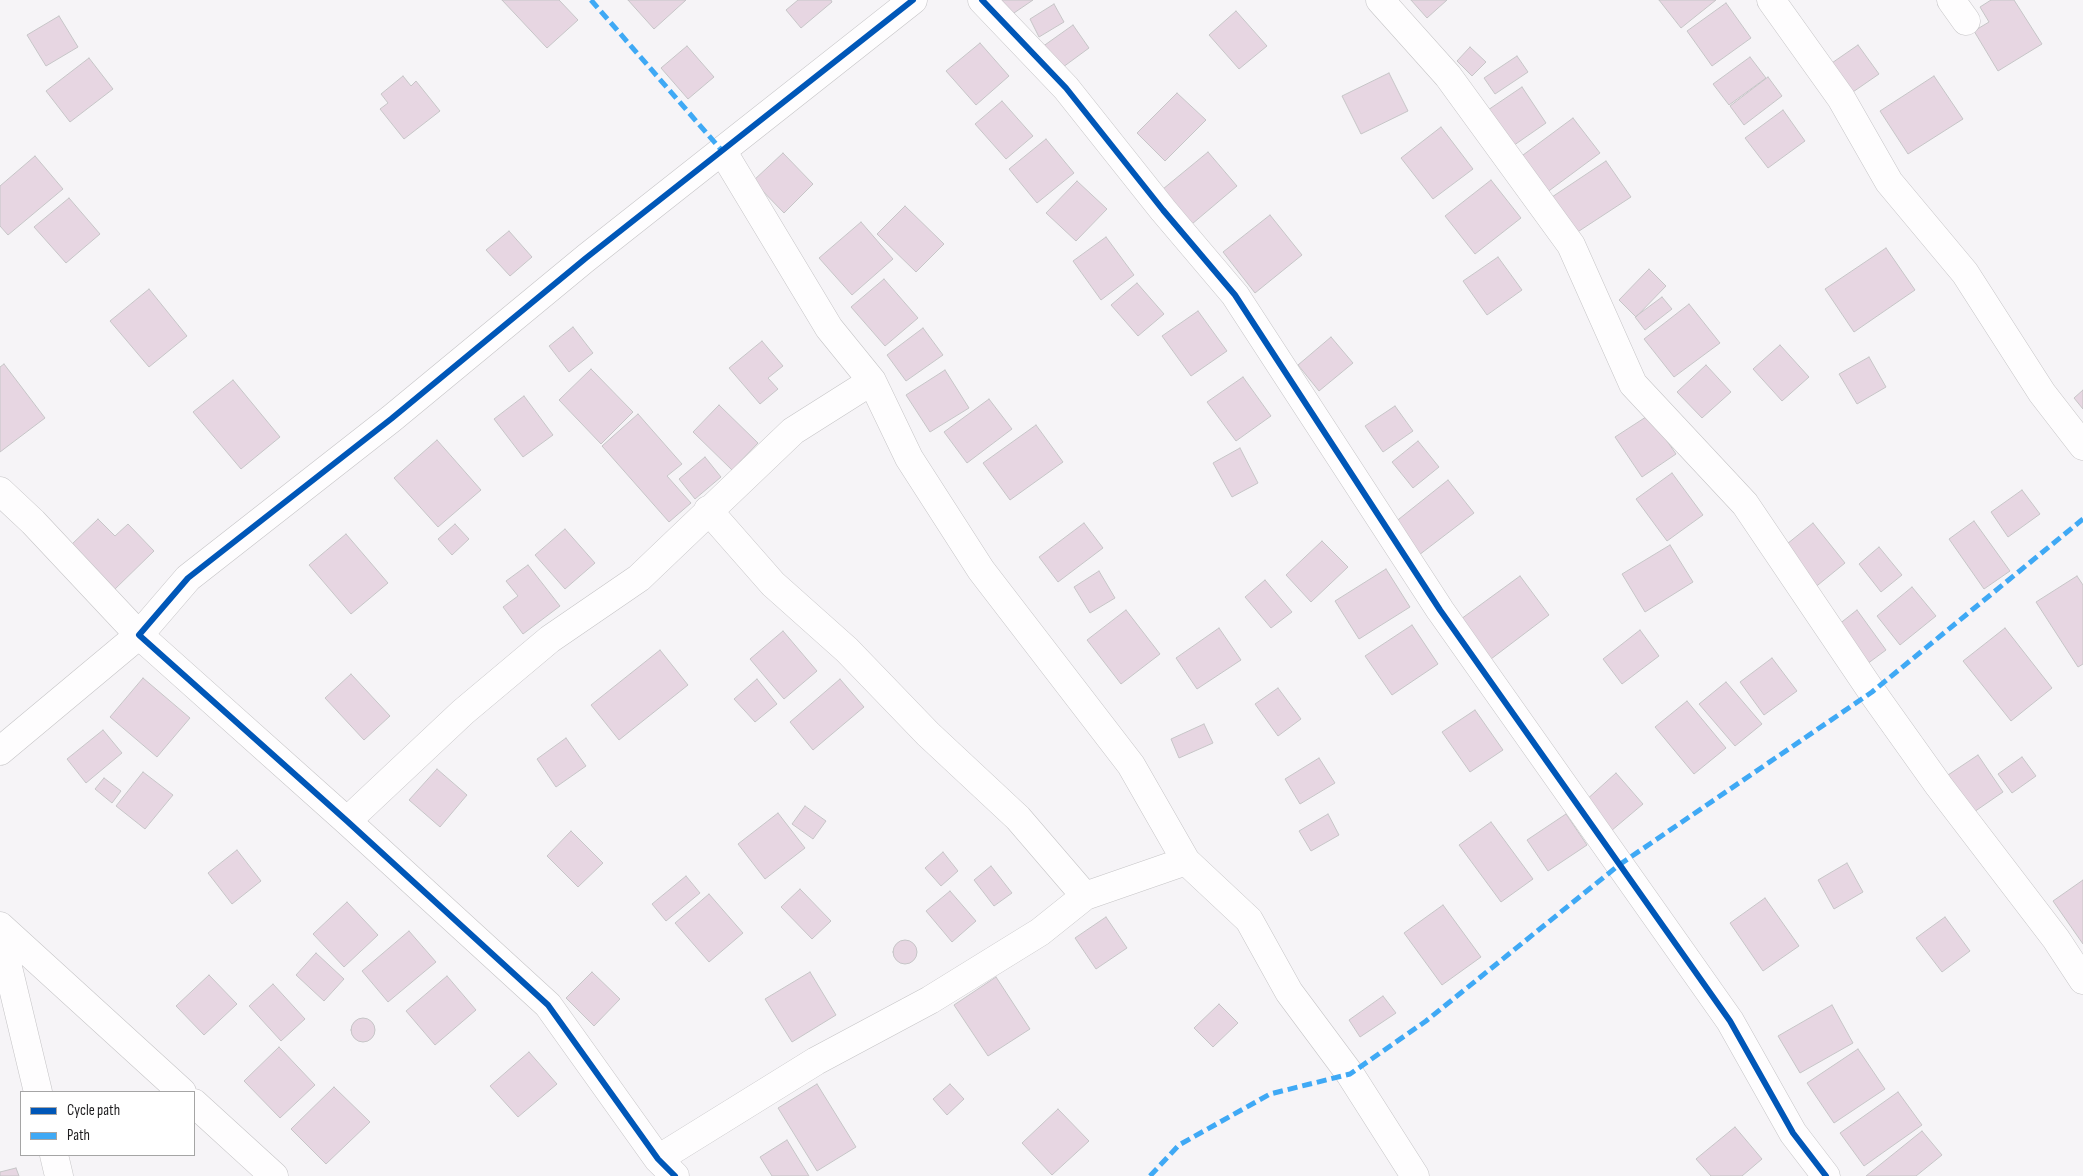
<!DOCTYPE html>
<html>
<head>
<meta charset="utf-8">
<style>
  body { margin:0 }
  #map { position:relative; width:2083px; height:1176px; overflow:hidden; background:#f6f4f7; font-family:"Sofia Sans Condensed",sans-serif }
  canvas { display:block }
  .legend { position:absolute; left:20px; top:1091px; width:175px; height:65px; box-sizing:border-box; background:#fff; border:1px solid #a5a5a5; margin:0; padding:6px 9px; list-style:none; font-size:15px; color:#1e1d1f }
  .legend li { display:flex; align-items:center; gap:10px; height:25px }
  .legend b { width:25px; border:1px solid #a5a5a5 }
</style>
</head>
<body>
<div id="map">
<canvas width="2083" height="1176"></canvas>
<ul class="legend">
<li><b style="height:6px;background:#0057b8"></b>Cycle path</li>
<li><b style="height:6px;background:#3fa9f5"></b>Path</li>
</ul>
</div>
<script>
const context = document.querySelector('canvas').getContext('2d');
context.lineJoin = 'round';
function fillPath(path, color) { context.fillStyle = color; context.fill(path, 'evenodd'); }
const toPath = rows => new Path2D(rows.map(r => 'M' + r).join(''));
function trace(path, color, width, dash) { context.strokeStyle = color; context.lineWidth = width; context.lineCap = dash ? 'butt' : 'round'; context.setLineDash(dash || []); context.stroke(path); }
const building = toPath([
  [502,0,559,0,578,20,547,48,502,0],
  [628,0,686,0,654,29,628,0],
  [798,0,831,0,832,2,801,28,786,10,798,0],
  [1001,0,1033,0,1011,15,1001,0],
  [1411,0,1447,0,1427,18,1411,0],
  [1659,0,1716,0,1681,28,1659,0],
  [1991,0,2014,0,2042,44,1998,71,1974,31,1989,22,1980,7,1991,0],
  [1726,3,1751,38,1712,66,1687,31,1726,3],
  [1054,4,1064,22,1039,37,1030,19,1054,4],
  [1236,11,1267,46,1239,69,1209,35,1236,11],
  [59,16,78,47,46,66,27,35,59,16],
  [1073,25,1089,48,1059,70,1042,47,1073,25],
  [980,43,1009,76,976,105,946,71,980,43],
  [1858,45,1879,74,1850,94,1829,65,1858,45],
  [687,46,714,77,688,99,661,68,687,46],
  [1470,47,1486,62,1472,76,1457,61,1470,47],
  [1517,56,1528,72,1495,94,1484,78,1517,56],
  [1750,57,1766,78,1729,105,1713,84,1750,57],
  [89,58,113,89,70,122,46,91,89,58],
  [1389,73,1408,111,1361,134,1342,96,1389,73],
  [403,76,411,86,416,81,440,111,404,139,380,109,388,103,381,94,403,76],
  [1934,76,1963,119,1908,154,1880,111,1934,76],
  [1768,77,1782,96,1744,125,1730,106,1768,77],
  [1522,87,1546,123,1510,148,1485,112,1522,87],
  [1177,93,1206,120,1165,161,1137,133,1177,93],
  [1002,101,1033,136,1006,159,975,124,1002,101],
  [1783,110,1805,141,1768,168,1745,138,1783,110],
  [1573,118,1600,153,1546,193,1519,158,1573,118],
  [1441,127,1473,169,1433,199,1401,158,1441,127],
  [1046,139,1074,173,1037,203,1009,169,1046,139],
  [1208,152,1237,186,1192,224,1163,189,1208,152],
  [783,153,813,184,784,213,753,181,783,153],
  [35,156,63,189,8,235,0,226,0,186,35,156],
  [1606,161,1631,197,1573,235,1549,199,1606,161],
  [1491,180,1521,218,1475,254,1445,216,1491,180],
  [1077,181,1107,209,1076,241,1046,213,1077,181],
  [69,198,100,234,66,263,34,227,69,198],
  [905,206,944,244,916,272,877,234,905,206],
  [1270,215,1302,255,1255,293,1223,252,1270,215],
  [861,222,893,259,852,295,819,258,861,222],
  [509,231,532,257,510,276,486,250,509,231],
  [1106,237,1134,275,1101,300,1073,261,1106,237],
  [1886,248,1915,290,1854,332,1825,289,1886,248],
  [1498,257,1522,290,1487,315,1463,281,1498,257],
  [1649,269,1666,286,1636,317,1619,300,1649,269],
  [884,279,918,318,885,346,851,307,884,279],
  [1137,283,1164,314,1138,336,1111,305,1137,283],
  [149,289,187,336,149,367,110,321,149,289],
  [1662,297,1672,309,1645,330,1635,317,1662,297],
  [1689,304,1720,343,1674,377,1644,339,1689,304],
  [1198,311,1227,351,1191,376,1162,336,1198,311],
  [573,327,593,353,569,372,549,346,573,327],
  [923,328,943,355,906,381,887,355,923,328],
  [1331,337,1353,363,1319,391,1298,365,1331,337],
  [762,341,783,366,768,378,778,389,760,404,729,368,762,341],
  [1780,345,1809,377,1782,401,1753,369,1780,345],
  [1869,357,1886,387,1857,404,1839,374,1869,357],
  [4,364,45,418,0,452,0,367,4,364],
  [1706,365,1731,392,1702,418,1677,392,1706,365],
  [591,369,633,412,601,444,559,400,591,369],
  [945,370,969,408,930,432,906,395,945,370],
  [1243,377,1271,416,1236,441,1207,402,1243,377],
  [233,380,280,437,241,469,193,412,233,380],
  [2083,390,2083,409,2074,398,2083,390],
  [524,396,553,435,523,457,494,419,524,396],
  [989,399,1012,429,967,463,944,432,989,399],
  [719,405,758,443,732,470,693,432,719,405],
  [1395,406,1413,431,1383,452,1365,426,1395,406],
  [638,414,682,464,667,476,691,503,669,522,602,446,638,414],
  [1649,415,1676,454,1642,477,1615,437,1649,415],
  [1036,425,1063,462,1010,500,983,463,1036,425],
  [437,440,481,490,438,527,394,478,437,440],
  [1418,441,1439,467,1413,488,1392,462,1418,441],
  [1240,448,1258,483,1232,497,1213,463,1240,448],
  [705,457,721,477,695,499,679,479,705,457],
  [1672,473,1703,515,1667,541,1636,499,1672,473],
  [1448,480,1474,513,1419,555,1394,523,1448,480],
  [2022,490,2040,514,2008,537,1991,512,2022,490],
  [98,519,115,536,128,524,154,551,114,590,70,546,98,519],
  [1974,521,2010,571,1984,589,1949,539,1974,521],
  [1084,523,1103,548,1058,582,1039,557,1084,523],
  [1813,523,1845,563,1813,589,1782,548,1813,523],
  [455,524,469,539,452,555,438,539,455,524],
  [565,529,595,563,565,589,535,555,565,529],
  [346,534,388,583,351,614,309,565,346,534],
  [1322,541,1348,567,1311,602,1286,575,1322,541],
  [1670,545,1693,582,1645,612,1622,574,1670,545],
  [1879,547,1902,575,1881,592,1859,564,1879,547],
  [528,565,560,606,523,634,503,607,518,596,506,581,528,565],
  [1386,569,1410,607,1359,639,1335,601,1386,569],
  [1099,571,1115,598,1090,613,1074,587,1099,571],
  [1520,576,1549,615,1491,659,1461,619,1520,576],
  [2077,576,2083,585,2083,664,2078,667,2036,602,2077,576],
  [1265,580,1292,612,1271,628,1245,597,1265,580],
  [1912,587,1936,616,1900,645,1877,616,1912,587],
  [1126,610,1160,654,1121,684,1087,640,1126,610],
  [1857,610,1886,650,1867,664,1838,625,1857,610],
  [1412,625,1438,664,1392,695,1365,656,1412,625],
  [1219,628,1241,660,1197,689,1176,658,1219,628],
  [2005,628,2052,688,2011,721,1963,661,2005,628],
  [1640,630,1659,656,1622,684,1603,659,1640,630],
  [783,631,817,671,784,699,750,659,783,631],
  [660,650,688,685,619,740,591,705,660,650],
  [1772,658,1797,691,1764,715,1740,682,1772,658],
  [351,674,390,716,364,740,325,698,351,674],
  [143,678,190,718,157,757,110,717,143,678],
  [757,679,777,704,755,722,734,699,757,679],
  [840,679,864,707,813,750,790,722,840,679],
  [1726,682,1762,724,1735,746,1699,704,1726,682],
  [1278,688,1301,719,1278,736,1255,704,1278,688],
  [1687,701,1726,748,1694,774,1655,727,1687,701],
  [1475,710,1503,750,1470,772,1442,732,1475,710],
  [1204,724,1213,743,1179,758,1171,739,1204,724],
  [103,730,122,753,86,783,67,759,103,730],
  [566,738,586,766,556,787,537,759,566,738],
  [1978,755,2003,792,1974,812,1948,775,1978,755],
  [2022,757,2036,776,2012,793,1998,774,2022,757],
  [1319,758,1335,783,1300,804,1285,779,1319,758],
  [437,769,467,795,440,827,409,800,437,769],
  [143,772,173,795,145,829,116,806,143,772],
  [1616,773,1643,804,1611,831,1585,801,1616,773],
  [104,778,121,791,112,803,95,789,104,778],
  [805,806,826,821,813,839,792,824,805,806],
  [778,813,805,848,765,879,738,844,778,813],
  [1328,814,1339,835,1311,851,1299,831,1328,814],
  [1566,814,1587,845,1548,871,1527,840,1566,814],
  [1491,822,1533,879,1501,902,1459,845,1491,822],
  [571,831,603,863,578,887,547,856,571,831],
  [237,850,261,881,232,904,208,873,237,850],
  [943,852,958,871,941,886,925,868,943,852],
  [1847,863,1863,892,1834,909,1818,880,1847,863],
  [991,866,1012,893,994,906,974,880,991,866],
  [686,876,700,893,666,921,652,904,686,876],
  [2083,880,2083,944,2053,901,2083,880],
  [800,889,831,921,812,939,781,907,800,889],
  [950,891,976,921,952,942,926,911,950,891],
  [709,894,743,933,709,962,675,923,709,894],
  [1765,898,1799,946,1763,971,1730,923,1765,898],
  [347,902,378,935,344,967,313,934,347,902],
  [1443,905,1481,957,1442,985,1404,933,1443,905],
  [1106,917,1127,948,1096,969,1075,938,1106,917],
  [1945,917,1970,951,1942,972,1916,938,1945,917],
  [409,931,436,962,388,1002,362,971,409,931],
  '893 952a12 12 0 1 1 24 0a12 12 0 1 1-24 0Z',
  [316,953,344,979,324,1001,296,975,316,953],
  [592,972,620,999,594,1026,566,998,592,972],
  [810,972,836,1015,792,1042,765,999,810,972],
  [209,975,237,1004,204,1035,176,1006,209,975],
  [447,976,476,1010,435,1045,406,1011,447,976],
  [996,977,1030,1029,988,1056,954,1005,996,977],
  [273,984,305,1019,281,1041,249,1006,273,984],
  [1383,996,1396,1013,1360,1037,1349,1020,1383,996],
  [1219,1004,1238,1023,1213,1047,1194,1028,1219,1004],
  [1832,1005,1853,1043,1800,1073,1778,1036,1832,1005],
  '351 1030a12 12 0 1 1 24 0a12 12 0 1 1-24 0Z',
  [279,1047,315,1085,280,1118,244,1081,279,1047],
  [1858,1049,1885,1089,1834,1123,1807,1083,1858,1049],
  [529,1052,557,1084,518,1117,490,1086,529,1052],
  [817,1084,856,1147,817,1171,778,1108,817,1084],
  [950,1084,964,1099,947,1115,933,1099,950,1084],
  [334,1087,370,1122,326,1164,291,1129,334,1087],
  [1898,1092,1922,1125,1864,1166,1840,1133,1898,1092],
  [1058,1109,1089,1141,1052,1175,1022,1143,1058,1109],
  [1735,1127,1762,1159,1742,1176,1711,1176,1696,1159,1735,1127],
  [1922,1131,1942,1155,1916,1176,1866,1176,1922,1131],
  [787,1140,809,1176,772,1176,760,1157,787,1140],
  [16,1168,19,1176,0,1176,0,1172,16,1168]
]);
fillPath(building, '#e7d6e2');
trace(building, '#c6c5c7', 1);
const minor = toPath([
  [982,0,1066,88,1163,210,1235,295,1440,610,1730,1021,1793,1133,1826,1176],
  [1380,0,1448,76,1571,245,1633,384,1745,504,1872,692,1939,786,2056,939,2083,980],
  [1771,0,1841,98,1889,182,1965,273,2042,393,2083,446],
  [1951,0,1966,21],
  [723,152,829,328,872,381,909,458,981,570,1131,765,1186,861],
  [0,491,33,522,139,635,0,751],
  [708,510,773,584,847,650,928,734,1018,818,1085,896],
  [347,821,463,712,550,639,639,578,793,431,872,381],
  [0,926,182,1092],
  [0,934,38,1092],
  [194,1103,274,1176],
  [54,1155,59,1176],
  [658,1159,816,1061,930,1000,1040,932,1085,896,1186,861,1249,920,1289,992,1350,1074,1415,1176],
  [675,1176,658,1159,548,1005,347,821,139,635,188,578,391,419,586,258,913,0]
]);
trace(minor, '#c5c4c6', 29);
trace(minor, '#fefdfe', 28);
trace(toPath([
  [591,0,723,152],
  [1150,1176,1179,1145,1270,1094,1350,1074,1426,1021,1619,865,1872,692,2083,519]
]), '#3fa9f5', 5, [10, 5]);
trace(toPath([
  [982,0,1066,88,1163,210,1235,295,1440,610,1730,1021,1793,1133,1826,1176],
  [675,1176,658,1159,548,1005,347,821,139,635,188,578,391,419,586,258,913,0]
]), '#0057b8', 6);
</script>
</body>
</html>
